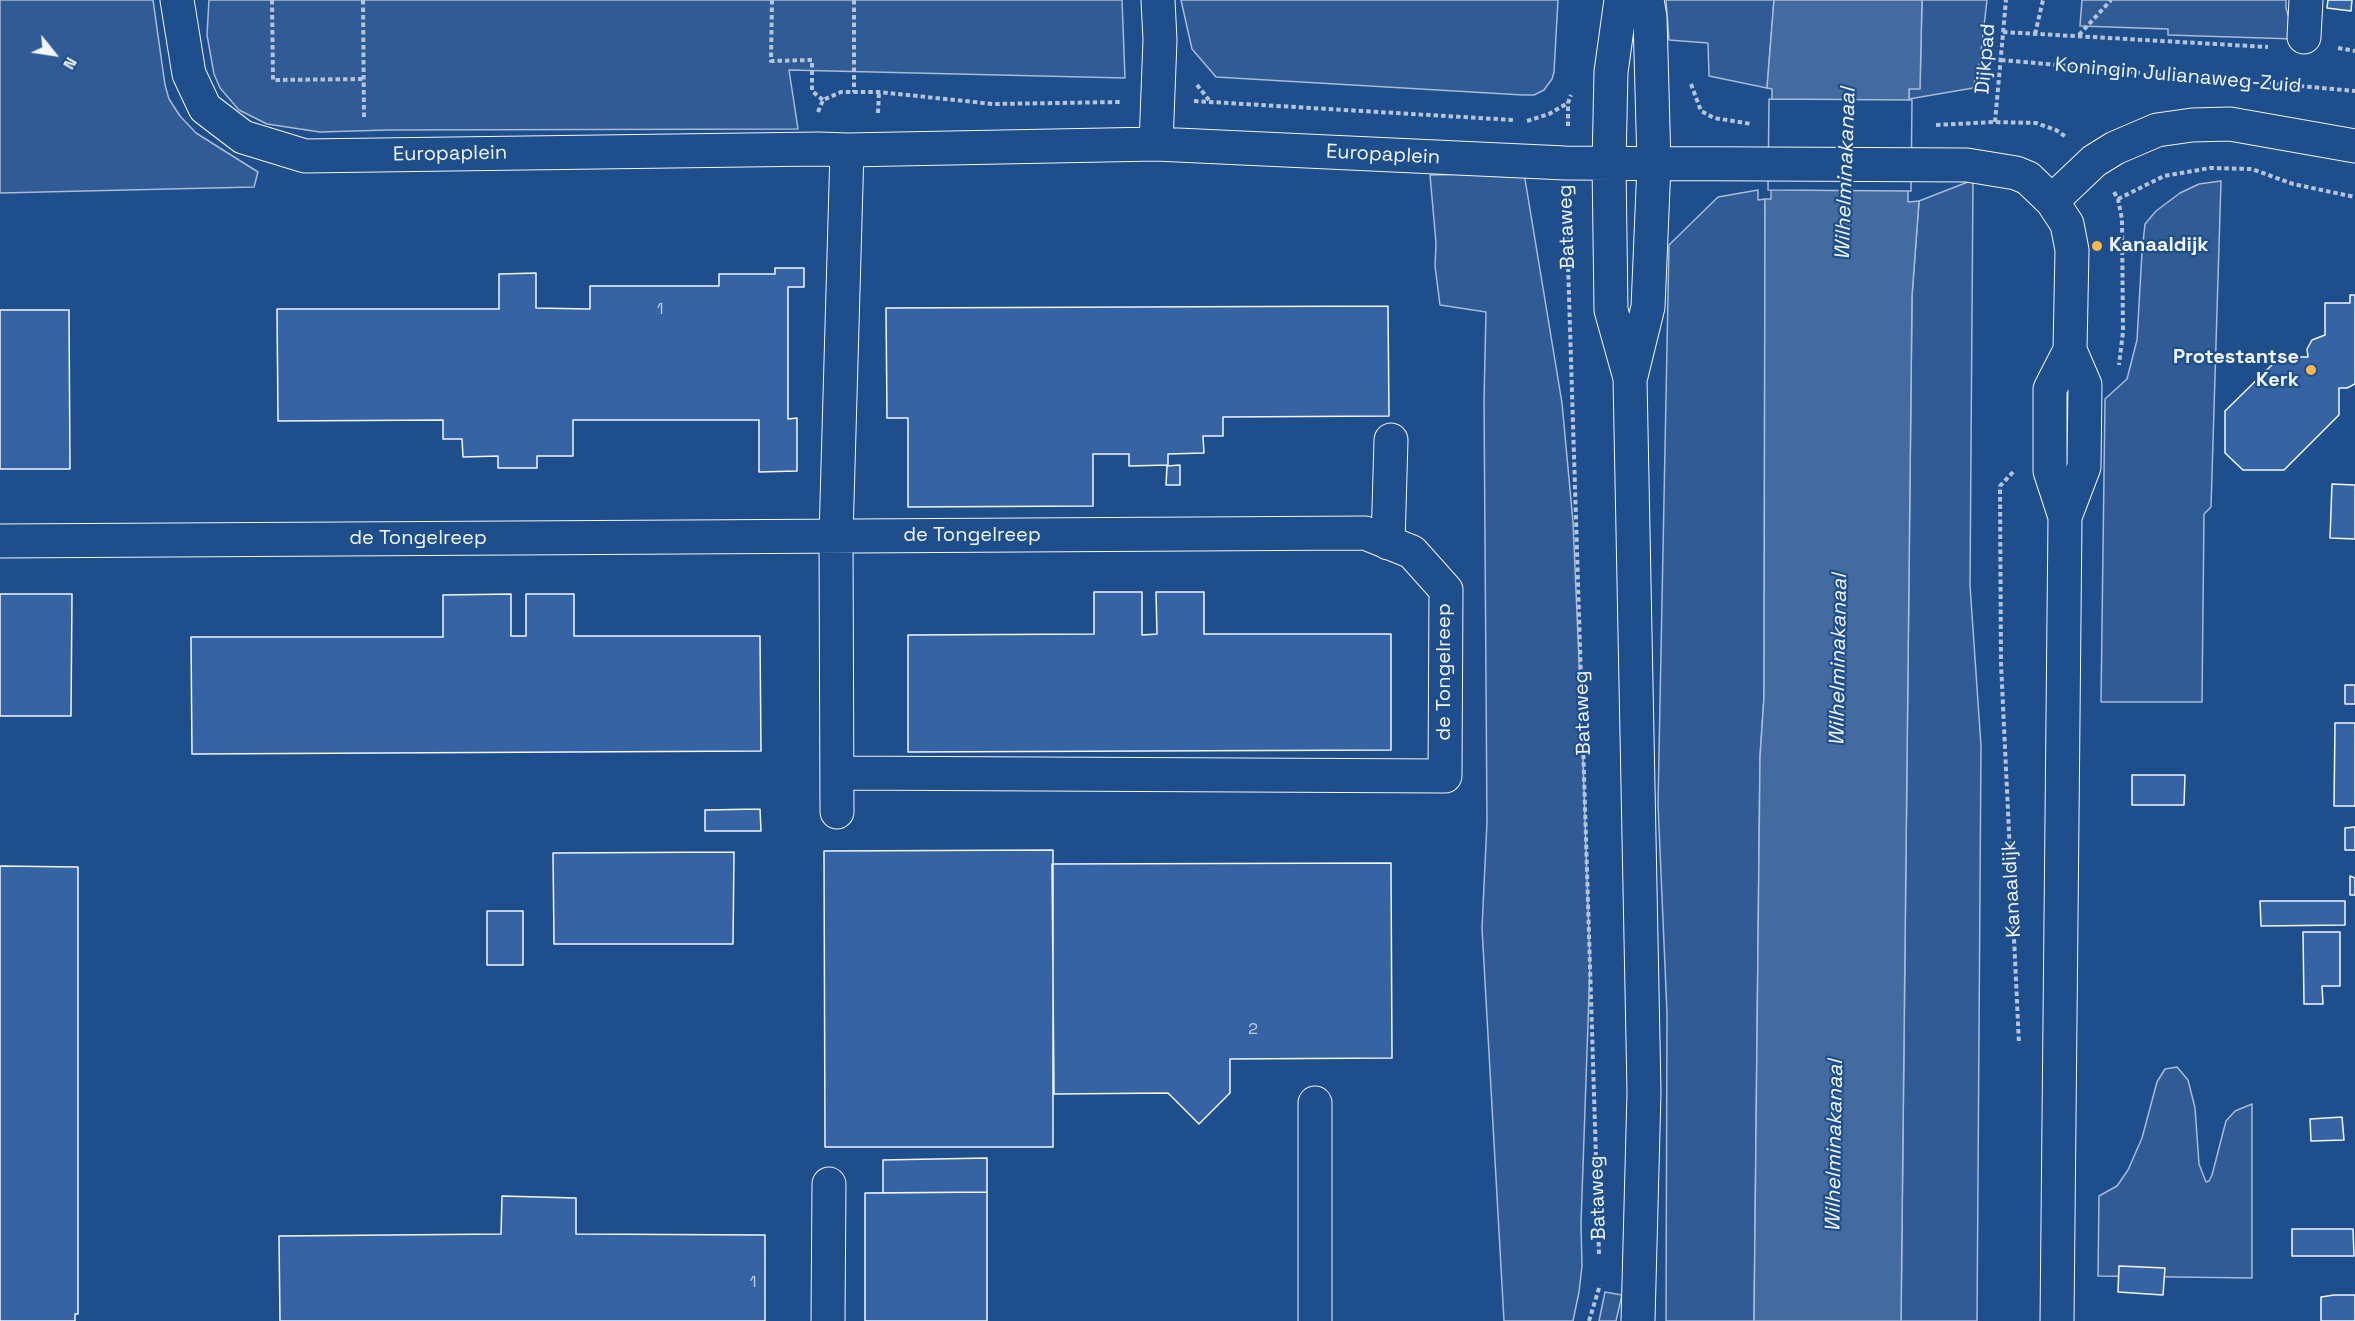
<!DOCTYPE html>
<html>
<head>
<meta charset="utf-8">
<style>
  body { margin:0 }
  #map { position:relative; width:2355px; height:1321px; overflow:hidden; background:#1f4e8c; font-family:"Space Grotesk",sans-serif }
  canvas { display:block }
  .north { position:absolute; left:24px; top:24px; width:60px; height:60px; -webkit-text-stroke:4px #1f4e8c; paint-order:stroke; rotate:120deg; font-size:16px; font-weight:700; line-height:24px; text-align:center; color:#f2f6ff }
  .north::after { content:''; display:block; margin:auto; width:21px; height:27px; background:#f2f6ff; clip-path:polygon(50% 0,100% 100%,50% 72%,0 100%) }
</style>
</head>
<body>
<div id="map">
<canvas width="2355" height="1321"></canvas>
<div class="north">N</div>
</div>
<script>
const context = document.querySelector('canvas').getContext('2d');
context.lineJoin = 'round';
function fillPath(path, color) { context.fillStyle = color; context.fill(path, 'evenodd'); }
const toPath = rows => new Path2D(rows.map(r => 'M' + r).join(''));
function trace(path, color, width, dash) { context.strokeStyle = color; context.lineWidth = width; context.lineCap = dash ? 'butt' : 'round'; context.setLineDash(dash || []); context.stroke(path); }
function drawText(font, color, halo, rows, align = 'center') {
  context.font = font + ' "Space Grotesk",sans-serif'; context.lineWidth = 4.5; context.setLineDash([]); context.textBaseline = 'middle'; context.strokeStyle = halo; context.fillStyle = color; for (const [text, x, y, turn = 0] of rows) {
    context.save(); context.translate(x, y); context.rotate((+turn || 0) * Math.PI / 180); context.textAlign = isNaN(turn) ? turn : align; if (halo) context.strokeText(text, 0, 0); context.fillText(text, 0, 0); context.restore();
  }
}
const built = toPath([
  [0,0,153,0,165,85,169,99,180,116,196,133,258,172,254,187,0,193,0,0],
  [209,0,1122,0,1125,78,789,70,798,129,388,130,320,132,267,124,239,110,220,88,214,74,207,35,209,0],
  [1181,0,1558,0,1554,72,1552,79,1544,90,1534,95,1523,95,1216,77,1192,49,1181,0],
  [1666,0,1774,0,1767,88,1709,76,1708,43,1669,40,1666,0],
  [1922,0,1987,0,1980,61,1973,88,1909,99,1909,89,1920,88,1922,0],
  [2082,0,2286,0,2286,8,2295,39,2168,35,2168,29,2080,26,2082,0],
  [1524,173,1562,403,1573,522,1582,729,1590,965,1581,1224,1582,1266,1579,1292,1573,1321,1504,1321,1482,928,1487,822,1484,400,1486,312,1440,305,1435,266,1436,243,1430,175,1524,173],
  [1973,180,1970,585,1981,746,1977,1321,1901,1321,1912,296,1919,201,1973,180],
  [2221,181,2211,507,2204,514,2202,702,2101,702,2105,399,2127,379,2137,340,2142,252,2145,224,2156,211,2180,193,2199,184,2221,181],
  [1758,190,1758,200,1765,199,1764,697,1760,757,1754,1321,1666,1321,1667,1013,1658,804,1669,245,1718,197,1758,190],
  [2177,1067,2188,1080,2195,1108,2199,1164,2206,1182,2209,1181,2212,1175,2226,1121,2235,1111,2252,1104,2252,1278,2098,1276,2099,1196,2117,1186,2128,1170,2142,1138,2157,1082,2165,1069,2177,1067],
  [1605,1292,1622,1295,1616,1321,1599,1321,1605,1292]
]);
fillPath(built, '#305b95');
trace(built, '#a8bbd7', 1.5);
const water = toPath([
  [1774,0,1922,0,1920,89,1909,89,1908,202,1919,201,1912,296,1901,1321,1754,1321,1760,757,1764,697,1765,199,1771,199,1772,89,1767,88,1774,0]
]);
fillPath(water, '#446ba0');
trace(water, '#a8bbd7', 1.5);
const pier = toPath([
  [1769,99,1912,100,1911,191,1768,190,1769,99]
]);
fillPath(pier, '#1f4e8c');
trace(pier, '#a8bbd7', 1.5);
const building = toPath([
  [2328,0,2352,0,2351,11,2327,8,2328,0],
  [775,268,804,268,804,287,788,287,788,419,797,418,797,471,759,472,759,420,573,420,573,456,537,456,537,468,498,468,498,456,463,457,462,439,443,439,443,420,278,421,277,309,499,309,499,274,536,273,536,308,590,309,590,286,719,286,719,274,775,274,775,268],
  [2350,295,2355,295,2355,384,2347,388,2339,388,2339,415,2284,470,2243,470,2225,453,2225,411,2280,357,2308,357,2307,349,2312,340,2325,335,2325,303,2350,303,2350,295],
  [1388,306,1389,416,1223,417,1223,436,1203,436,1204,453,1168,454,1168,465,1129,466,1129,454,1093,454,1093,506,908,507,908,418,887,418,886,308,1388,306],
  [0,310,69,310,70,469,0,469,0,310],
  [1180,465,1180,485,1166,485,1167,466,1180,465],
  [2332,484,2355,485,2355,539,2330,538,2332,484],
  [1094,592,1142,592,1142,635,1157,634,1156,592,1204,592,1204,634,1391,634,1391,750,908,752,908,635,1094,634,1094,592],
  [0,594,72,594,71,716,0,716,0,594],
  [511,594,511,636,526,636,526,594,574,594,574,636,760,636,761,751,192,754,191,637,443,637,443,595,511,594],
  [2345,685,2355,685,2355,704,2345,704,2345,685],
  [2335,723,2355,723,2355,806,2334,806,2335,723],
  [2132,775,2185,775,2184,805,2132,805,2132,775],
  [760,809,761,831,705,831,705,810,760,809],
  [2355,827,2355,850,2345,850,2345,828,2355,827],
  [1053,850,1053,1147,825,1147,824,851,1053,850],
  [734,852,733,944,554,944,553,853,734,852],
  [1391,863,1392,1058,1230,1059,1230,1093,1199,1124,1168,1093,1054,1094,1052,864,1391,863],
  [0,866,78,867,78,1314,75,1314,75,1321,0,1321,0,866],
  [2350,876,2355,878,2355,895,2350,895,2350,876],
  [2260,901,2345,901,2345,925,2261,926,2260,901],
  [487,911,523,911,523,965,487,965,487,911],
  [2303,932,2340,932,2340,986,2322,986,2323,1004,2304,1004,2303,932],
  [2342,1117,2344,1140,2311,1141,2310,1119,2342,1117],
  [987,1158,987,1192,883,1193,883,1160,987,1158],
  [987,1192,987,1321,865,1321,865,1193,987,1192],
  [502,1196,576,1198,576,1234,765,1235,765,1321,280,1321,279,1236,501,1234,502,1196],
  [2292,1229,2353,1229,2354,1256,2292,1256,2292,1229],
  [2119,1266,2165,1268,2163,1295,2118,1292,2119,1266],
  [2334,1295,2355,1295,2355,1321,2321,1321,2321,1297,2334,1295]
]);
fillPath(building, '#3563a3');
trace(building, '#f2f6ff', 1.5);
const minor = toPath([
  [177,0,189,74,205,108,243,137,305,156,819,149,847,150,1156,144,1565,163,1967,165,2016,173,2028,178,2052,201,2067,224,2072,250,2070,350,2050,389,2050,471,2065,517,2057,1321],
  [1621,0,1611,72,1609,164,1611,310,1630,378,1644,1092,1638,1321],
  [2304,37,2306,0],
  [1156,144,1160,40,1158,0],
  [2052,201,2094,161,2115,148,2157,130,2192,125,2230,124,2355,146],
  [1631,376,1648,307,1650,260,1654,164,1650,17,1647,0],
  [2065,517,2084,467,2085,385,2070,350],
  [0,541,1365,533,1412,552,1446,590,1445,776,837,773],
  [1388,543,1391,440],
  [837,812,836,537,847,150],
  [1315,1103,1315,1321],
  [828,1321,829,1184]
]);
trace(minor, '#f2f6ff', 35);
trace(toPath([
  [272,0,273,80,364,79],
  [363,0,364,118],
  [772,0,771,61,812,60,812,91,823,100],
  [854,0,854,92],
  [2003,32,2268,47],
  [2035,34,2043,0],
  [2079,35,2111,0],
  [2338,48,2355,51],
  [2001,60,2116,70,2218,82,2267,83,2355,91],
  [1691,84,1701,111,1714,118,1752,124],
  [1197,85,1209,100],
  [1194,101,1513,120],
  [818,112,823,100,841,92,879,92,993,104,1121,102],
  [878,113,879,92],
  [1527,121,1549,114,1568,103],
  [1995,122,2006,0],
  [1936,125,1995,122,2036,123,2056,130,2066,137],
  [1568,126,1568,103,1571,95],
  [2114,192,2118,199,2122,219,2123,332,2119,365],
  [2118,199,2164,176,2210,168,2252,169,2293,184,2355,197],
  [1566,200,1599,1254],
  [2013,472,2000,486,2001,663,2019,1044],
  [1589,1321,1600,1285]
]), '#b3c4dc', 4, [4.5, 3]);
trace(minor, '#1f4e8c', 33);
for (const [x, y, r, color] of [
  [2097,246,6,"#ffb74d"],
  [2311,370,6,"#ffb74d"]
]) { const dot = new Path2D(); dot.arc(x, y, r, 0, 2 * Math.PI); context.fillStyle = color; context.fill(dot); trace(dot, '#1f4e8c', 2); }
drawText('16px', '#c3d1e8', null, [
  ["1",660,310],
  ["2",1253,1030],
  ["1",753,1283]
]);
drawText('20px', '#f2f6ff', '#1f4e8c', [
  ["Dijkpad",1986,59,-85],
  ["Koningin Julianaweg-Zuid",2178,76,5],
  ["Europaplein",450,154,-1],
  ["Europaplein",1383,155,3],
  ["Bataweg",1567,227,-92],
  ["de Tongelreep",972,536],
  ["de Tongelreep",418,539],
  ["de Tongelreep",1445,672,-90],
  ["Bataweg",1583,713,-92],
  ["Kanaaldijk",2012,889,-93],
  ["Bataweg",1598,1198,-92]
]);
drawText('bold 20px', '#f2f6ff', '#1f4e8c', [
  ["Kanaaldijk",2109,246],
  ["Protestantse",2299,358,"right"],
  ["Kerk",2299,381,"right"]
], 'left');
drawText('italic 21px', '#f2f6ff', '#1f4e8c', [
  ["Wilhelminakanaal",1846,174,-88],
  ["Wilhelminakanaal",1839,660,-89],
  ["Wilhelminakanaal",1835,1146,-89]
]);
</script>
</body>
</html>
